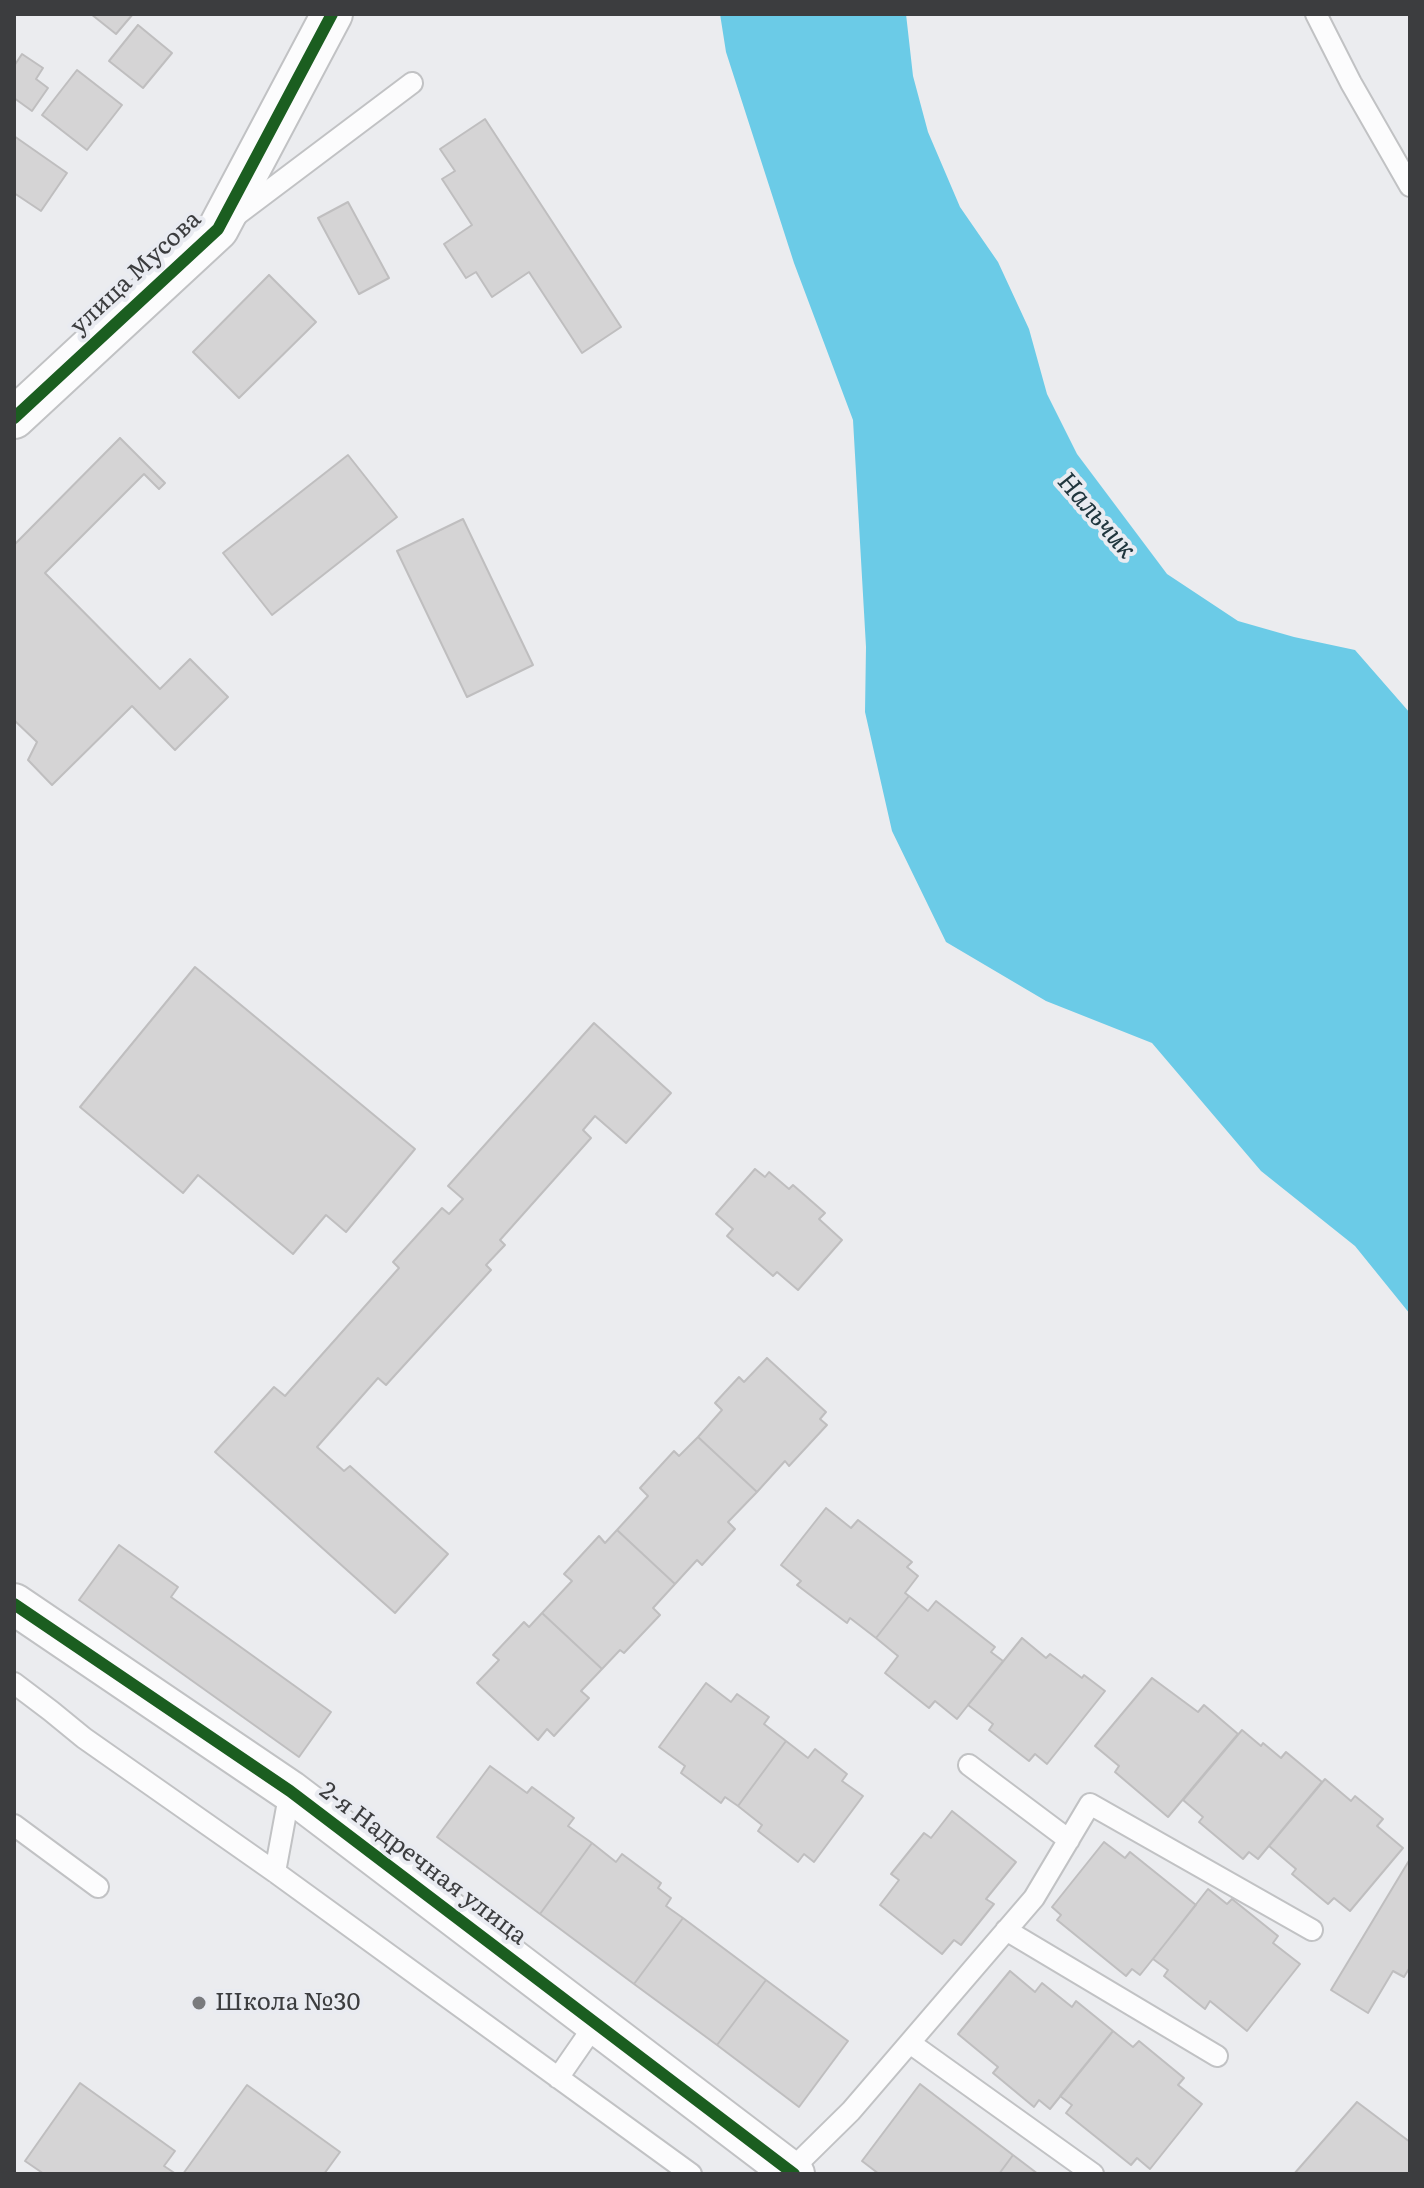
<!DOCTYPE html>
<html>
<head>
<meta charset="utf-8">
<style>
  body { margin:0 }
  #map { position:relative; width:1424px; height:2188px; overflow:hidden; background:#ebecef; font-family:Literata,serif }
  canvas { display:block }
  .frame { position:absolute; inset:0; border:16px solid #3c3d3f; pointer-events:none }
</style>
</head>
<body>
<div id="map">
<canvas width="1424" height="2188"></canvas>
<div class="frame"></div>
</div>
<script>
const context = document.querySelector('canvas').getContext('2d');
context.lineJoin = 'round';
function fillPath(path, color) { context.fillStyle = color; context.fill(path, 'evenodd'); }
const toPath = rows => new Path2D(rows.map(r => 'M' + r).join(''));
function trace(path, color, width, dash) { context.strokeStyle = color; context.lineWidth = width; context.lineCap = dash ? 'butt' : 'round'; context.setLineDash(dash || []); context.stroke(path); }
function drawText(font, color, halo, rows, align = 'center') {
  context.font = font + ' Literata,serif'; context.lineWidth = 8; context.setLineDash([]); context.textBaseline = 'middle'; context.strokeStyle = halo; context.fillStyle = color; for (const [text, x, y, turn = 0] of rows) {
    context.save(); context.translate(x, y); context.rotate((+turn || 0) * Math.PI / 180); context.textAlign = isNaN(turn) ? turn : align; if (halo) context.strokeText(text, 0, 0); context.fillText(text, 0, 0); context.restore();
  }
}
fillPath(toPath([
  [720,14,906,14,913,76,928,132,960,207,998,262,1029,329,1047,394,1077,454,1167,574,1238,621,1294,637,1355,650,1410,713,1410,1314,1355,1246,1261,1171,1152,1043,1046,1001,946,942,892,831,865,712,866,647,853,420,794,263,726,52]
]), '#6bcbe7');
const building = toPath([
  [91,14,133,14,116,34,91,14],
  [138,25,172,53,143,88,109,61,138,25],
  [22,54,43,68,36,79,48,88,32,111,14,98,14,66,22,54],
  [77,70,122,105,87,150,42,115,77,70],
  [485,119,621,327,582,353,529,272,492,297,476,272,466,278,444,244,472,225,442,179,455,171,440,149,485,119],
  [14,136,67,173,41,211,14,193,14,136],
  [348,202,389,278,359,294,318,218,348,202],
  [269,275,316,322,239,398,193,352,269,275],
  [120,438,165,483,159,489,144,474,45,573,160,689,190,659,228,697,175,750,132,706,52,785,28,760,37,742,14,720,14,545,120,438],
  [348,455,397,517,272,615,223,553,348,455],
  [463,519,533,665,467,697,397,551,463,519],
  [195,967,415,1149,346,1232,326,1215,293,1254,198,1175,183,1193,80,1107,195,967],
  [594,1023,671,1093,626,1143,595,1116,583,1130,591,1138,500,1240,505,1245,486,1265,491,1270,386,1385,378,1378,317,1447,344,1471,350,1466,448,1554,395,1613,215,1452,274,1387,285,1396,399,1268,393,1262,442,1208,449,1214,463,1199,448,1186,594,1023],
  [755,1169,765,1177,769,1172,789,1189,793,1185,825,1213,819,1219,842,1240,798,1290,777,1272,773,1276,727,1236,733,1229,716,1214,755,1169],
  [767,1358,826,1412,820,1419,827,1425,789,1466,785,1461,757,1492,698,1437,722,1410,715,1403,739,1377,744,1382,767,1358],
  [698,1437,757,1492,728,1522,735,1529,702,1565,697,1560,675,1584,617,1530,648,1496,640,1488,674,1451,679,1456,698,1437],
  [826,1508,851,1528,858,1520,912,1562,907,1567,918,1576,905,1593,909,1596,876,1638,850,1618,847,1623,797,1585,801,1581,781,1565,826,1508],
  [617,1530,675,1584,653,1608,660,1615,624,1653,620,1650,602,1669,542,1613,572,1581,564,1574,599,1536,605,1543,617,1530],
  [119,1545,178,1587,171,1597,331,1712,299,1757,79,1600,119,1545],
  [909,1596,928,1611,936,1601,995,1647,991,1652,1003,1661,957,1719,935,1701,929,1708,885,1673,898,1656,876,1638,909,1596],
  [542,1613,602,1669,581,1691,589,1698,554,1736,547,1729,538,1740,477,1683,499,1660,493,1655,524,1622,529,1627,542,1613],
  [1022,1638,1046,1658,1050,1654,1082,1678,1084,1675,1105,1691,1047,1764,1035,1754,1029,1761,989,1730,993,1724,968,1705,1022,1638],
  [1152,1678,1198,1712,1204,1705,1238,1734,1168,1817,1115,1772,1119,1766,1095,1746,1152,1678],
  [706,1683,731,1702,737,1694,769,1717,764,1724,786,1741,738,1806,725,1797,721,1803,681,1773,685,1766,659,1747,706,1683],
  [1242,1730,1261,1746,1263,1743,1281,1758,1286,1752,1322,1782,1258,1859,1249,1852,1243,1859,1199,1822,1203,1817,1183,1800,1242,1730],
  [786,1741,808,1758,815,1749,847,1774,842,1781,863,1796,814,1862,804,1854,798,1862,758,1831,762,1825,738,1806,786,1741],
  [490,1766,527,1793,532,1787,574,1818,568,1826,592,1843,540,1914,437,1837,490,1766],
  [1325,1779,1351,1801,1355,1796,1383,1819,1377,1826,1403,1848,1350,1911,1334,1898,1328,1904,1292,1874,1296,1869,1269,1846,1325,1779],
  [952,1811,1016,1862,986,1899,994,1904,961,1945,954,1940,942,1954,880,1905,899,1880,891,1874,924,1833,931,1838,952,1811],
  [1104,1842,1125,1858,1130,1852,1196,1905,1140,1975,1132,1969,1126,1976,1057,1920,1061,1915,1052,1907,1104,1842],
  [592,1843,616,1862,622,1854,661,1883,658,1888,671,1898,666,1906,683,1918,634,1984,540,1914,592,1843],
  [1410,1859,1410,1967,1404,1977,1393,1971,1368,2013,1331,1990,1410,1859],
  [1208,1889,1227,1904,1232,1899,1278,1936,1273,1943,1300,1964,1247,2031,1210,2001,1205,2009,1164,1976,1168,1970,1153,1959,1208,1889],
  [683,1918,766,1980,717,2045,634,1984,683,1918],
  [1010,1971,1035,1992,1042,1983,1072,2007,1076,2001,1113,2031,1050,2109,1039,2100,1034,2107,993,2073,998,2067,958,2034,1010,1971],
  [766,1980,848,2041,799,2107,717,2045,766,1980],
  [1113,2031,1133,2047,1139,2041,1184,2078,1178,2085,1202,2104,1150,2169,1137,2158,1131,2165,1066,2113,1072,2105,1060,2096,1113,2031],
  [80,2083,175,2151,164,2166,176,2174,44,2174,25,2161,80,2083],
  [920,2084,1013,2155,999,2174,879,2174,862,2161,920,2084],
  [247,2085,340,2152,324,2174,183,2174,247,2085],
  [1357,2102,1410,2142,1410,2174,1294,2174,1357,2102],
  [1013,2155,1038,2174,999,2174,1013,2155]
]);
fillPath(building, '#d5d4d5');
trace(building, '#bfbebf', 2);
const service = toPath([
  [1316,14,1351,83,1410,186],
  [234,217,412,83],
  [14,1683,51,1711,84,1738,275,1872,691,2174],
  [969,1765,1069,1840],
  [14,1825,98,1887],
  [275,1872,290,1791],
  [1006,1930,1217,2056],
  [910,2043,1093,2174],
  [558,2078,596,2023],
  [790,2171,851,2111,1034,1898,1090,1804,1312,1930]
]);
const minor = toPath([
  [14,418,218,229,332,14],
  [14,1604,290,1791,794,2174]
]);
trace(service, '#c1c2c4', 24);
trace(minor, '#c1c2c4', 44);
trace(service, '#fcfcfd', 20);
trace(minor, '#fcfcfd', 40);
trace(toPath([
  [14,418,218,229,332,14],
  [14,1604,290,1791,794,2174]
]), '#1b5e20', 12);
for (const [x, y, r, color] of [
  [199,2003,8,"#797a7d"]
]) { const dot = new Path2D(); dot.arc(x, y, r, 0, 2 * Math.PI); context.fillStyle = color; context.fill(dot); trace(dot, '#e9ebf1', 3); }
drawText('24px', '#3c3d3f', '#e9ebf1', [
  ["улица Мусова",136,273,-43],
  ["2-я Надречная улица",423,1864,37]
]);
drawText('24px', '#3c3d3f', '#e9ebf1', [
  ["Школа №30",215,2003]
], 'left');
drawText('italic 26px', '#20363e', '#e9ebf1', [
  ["Нальчик",1096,516,49]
]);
</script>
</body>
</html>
